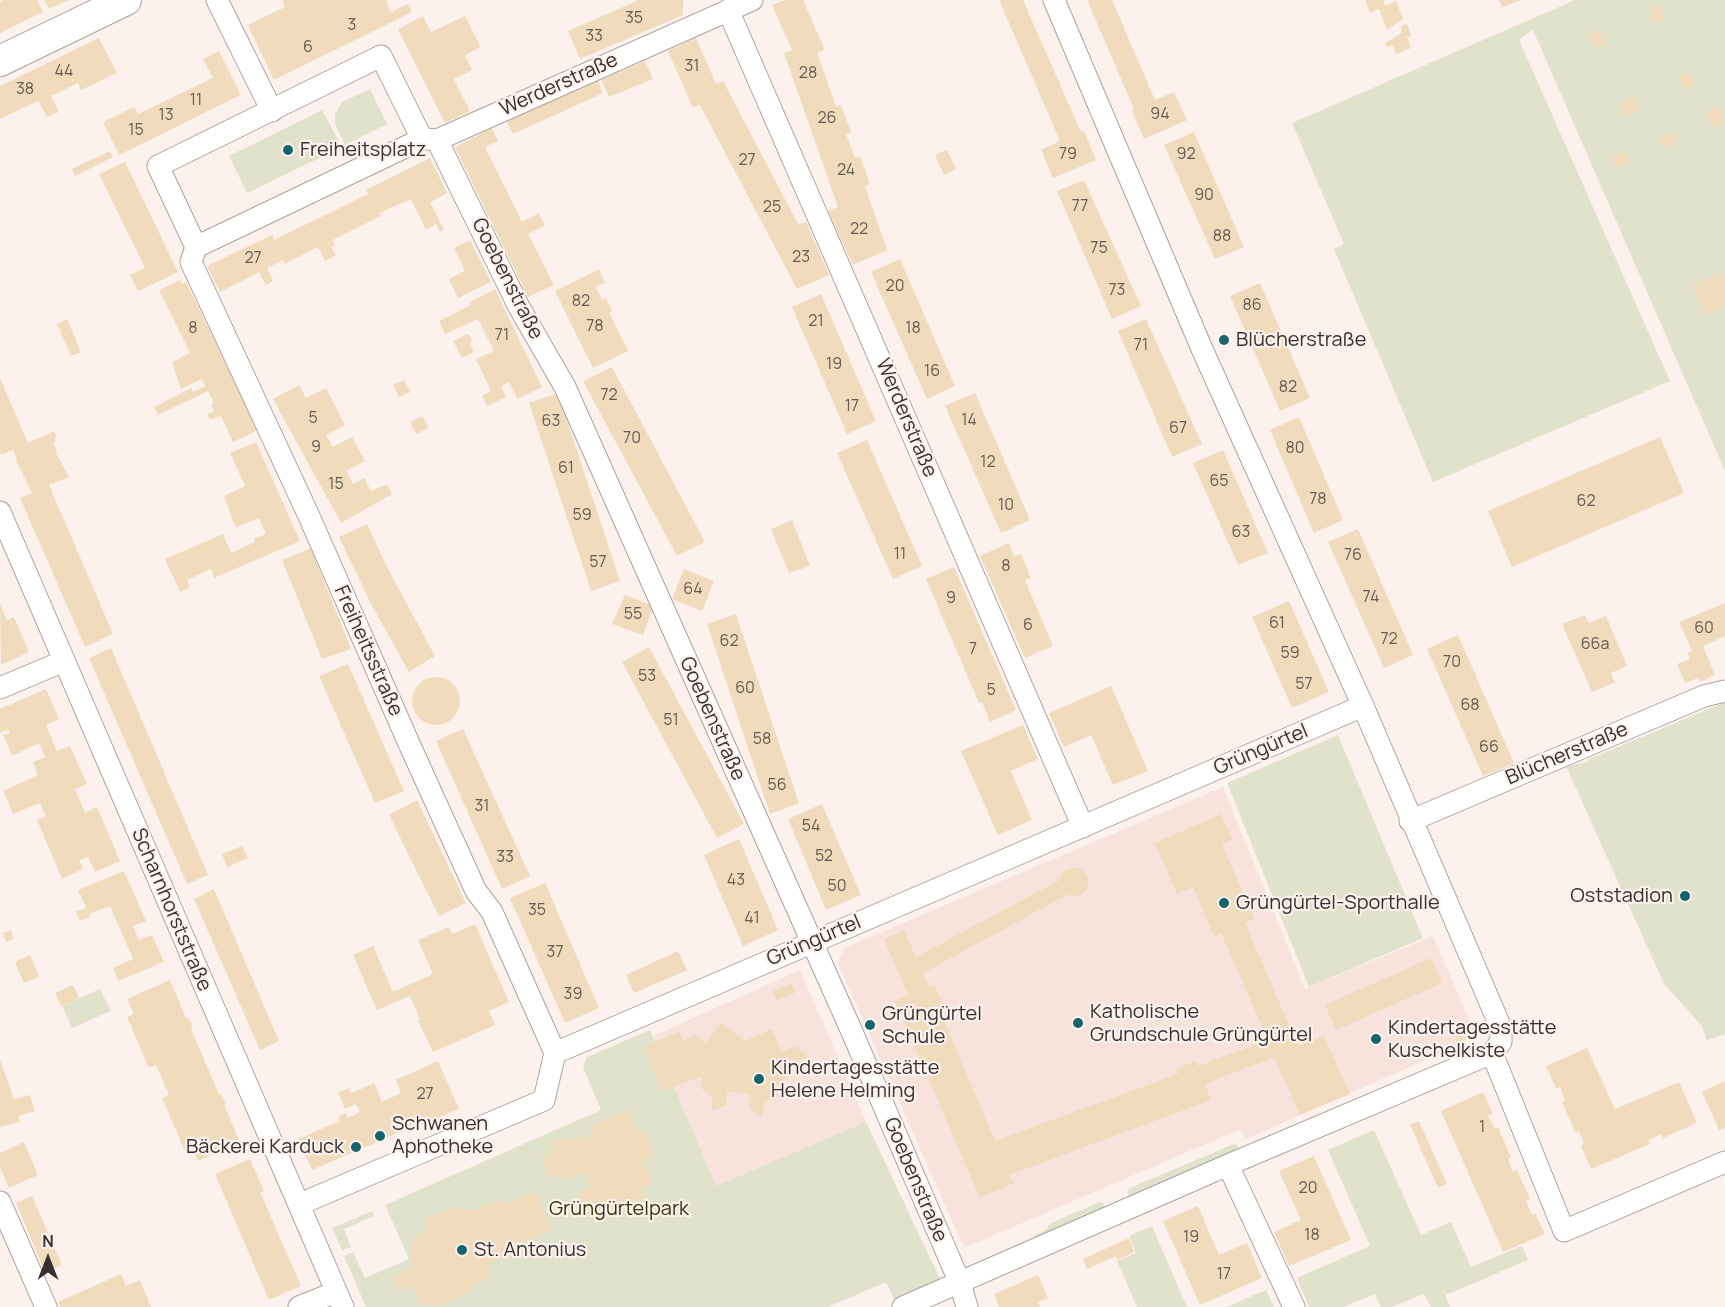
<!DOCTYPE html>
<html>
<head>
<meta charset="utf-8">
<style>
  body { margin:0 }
  #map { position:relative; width:1725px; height:1307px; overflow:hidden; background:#fcf1ec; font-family:Manrope,sans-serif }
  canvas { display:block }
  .north { position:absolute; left:18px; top:1229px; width:60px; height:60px; -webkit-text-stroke:4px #fcf1ec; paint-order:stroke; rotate:0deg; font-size:16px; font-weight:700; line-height:24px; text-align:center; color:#363130 }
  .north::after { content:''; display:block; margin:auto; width:21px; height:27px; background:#363130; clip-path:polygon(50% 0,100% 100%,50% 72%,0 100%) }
</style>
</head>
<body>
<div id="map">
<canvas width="1725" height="1307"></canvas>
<div class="north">N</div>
</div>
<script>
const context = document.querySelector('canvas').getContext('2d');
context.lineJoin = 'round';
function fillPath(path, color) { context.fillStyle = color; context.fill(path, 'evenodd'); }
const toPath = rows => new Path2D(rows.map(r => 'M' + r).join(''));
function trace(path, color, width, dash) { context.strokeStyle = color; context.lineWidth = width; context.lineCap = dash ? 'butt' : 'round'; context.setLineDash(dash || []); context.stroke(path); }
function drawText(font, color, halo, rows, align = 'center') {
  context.font = font + ' Manrope,sans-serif'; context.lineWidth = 4.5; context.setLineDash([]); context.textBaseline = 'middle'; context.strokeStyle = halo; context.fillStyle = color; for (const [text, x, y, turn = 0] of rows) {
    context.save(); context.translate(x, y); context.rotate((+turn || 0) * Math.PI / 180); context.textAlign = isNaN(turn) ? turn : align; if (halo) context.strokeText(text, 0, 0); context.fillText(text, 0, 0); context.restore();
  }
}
fillPath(toPath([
  [1223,787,1305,989,1433,936,1477,1037,1470,1040,1465,1030,1453,1035,1457,1046,1246,1139,1241,1129,964,1248,838,963,844,948],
  [800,970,866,1122,716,1187,653,1036]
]), '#f7e3db');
fillPath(toPath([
  [1575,0,1725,0,1725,471,1533,30,1519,40,1670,381,1433,482,1334,249,1344,244,1292,123],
  [370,89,387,124,345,145,335,124,335,114,342,102],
  [322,110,342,147,247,193,229,156],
  [1725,702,1725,1034,1707,1040,1702,1026,1664,984,1566,766,1588,762,1587,760],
  [1338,735,1423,938,1309,987,1227,783],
  [100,989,111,1011,72,1028,62,1006],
  [650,1030,716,1186,866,1122,941,1281,895,1301,886,1282,828,1307,366,1307,344,1256,353,1252,365,1278,409,1259,385,1205,601,1110,583,1067,587,1057],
  [1374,1130,1421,1235,1451,1222,1471,1267,1522,1246,1528,1260,1446,1295,1442,1286,1450,1307,1431,1307,1424,1294,1391,1307,1381,1307,1375,1294,1343,1307,1309,1307,1297,1278,1370,1246,1328,1150],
  [1234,1144,1237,1145,1239,1150,1130,1198,1127,1192,1130,1188],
  [1100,1202,1103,1203,1106,1209,1036,1239,1034,1235,1044,1231,1051,1223],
  [372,1211,374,1216,344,1229,351,1247,342,1250,332,1228],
  [1152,1226,1187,1307,1137,1307,1117,1261,1136,1253,1129,1236],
  [1266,1290,1274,1307,1226,1307]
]), '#e1e2cc');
fillPath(toPath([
  [3,0,37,0,43,12,0,33,0,2],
  [44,0,68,0,49,9],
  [282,0,386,0,391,12,408,4,412,12,274,80,248,25,285,7],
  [639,0,683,0,683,15,580,59,568,31],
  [785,0,803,0,825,50,817,53,836,106,841,105,851,132,846,134,855,158,860,156,870,184,865,186,887,250,853,265,828,211,838,207,784,53,792,50,772,5],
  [999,0,1023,0,1081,132,1084,131,1096,160,1053,178,1041,150,1060,141],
  [1087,0,1112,0,1155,100,1174,92,1187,120,1144,139,1132,111,1134,109],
  [1365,0,1383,0,1385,6,1396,1,1403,19,1387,30,1379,9,1370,13],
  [1499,0,1521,0,1502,7],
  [1660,5,1665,19,1654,23,1649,9],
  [423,16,431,32,465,16,481,47,465,55,472,70,454,79,470,111,445,123,398,29],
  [1407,24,1411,36,1407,37,1411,48,1396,54,1393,45,1387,47,1385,43,1402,33,1401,26],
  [1599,30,1605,44,1594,48,1588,35],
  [99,38,117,73,81,90,78,83,51,96,59,112,47,117,38,101,0,119,0,86],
  [696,38,716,84,723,81,798,224,806,222,829,275,797,289,700,105,693,108,668,51],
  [219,51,241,95,119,155,103,122,134,107,138,114,213,78,203,59],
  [645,61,653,79,609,97,601,80],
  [1689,73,1695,85,1683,90,1678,77],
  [598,81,603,93,513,134,506,121],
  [1634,96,1640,110,1624,116,1619,102],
  [1719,106,1725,122,1712,128,1705,112],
  [492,128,498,141,485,147,522,222,539,213,545,226,528,234,554,285,528,297,455,147],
  [1194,132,1244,247,1215,259,1164,145],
  [1673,132,1677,142,1664,148,1659,138],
  [947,150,956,169,944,175,935,155],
  [110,151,113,157,75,176,72,169],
  [1625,151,1629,162,1615,167,1611,157],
  [430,158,447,193,430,202,444,230,440,232,436,224,426,230,411,199,379,213,381,216,333,240,335,246,331,247,336,255,325,261,318,247,285,264,283,260,267,268,273,281,266,285,259,272,220,292,207,266,272,235,274,240,368,194,366,190],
  [125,162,178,272,138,291,130,275,145,268,99,174],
  [1084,180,1141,306,1112,319,1057,191],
  [470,240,491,282,458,298,449,279,465,271,454,248],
  [900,259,955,386,927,399,871,272],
  [599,269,605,283,596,287,602,300,606,298,612,311,609,312,628,351,593,368,555,291],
  [1723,272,1725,277,1725,306,1705,315,1692,285],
  [180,280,182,284,186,282,258,430,233,442,221,416,210,420,207,414,214,411,211,405,214,403,208,391,158,415,154,407,191,388,193,392,205,386,202,379,181,389,172,362,190,353,159,290],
  [1260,283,1310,398,1280,411,1230,296],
  [495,289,542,387,517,399,509,382,501,386,506,397,487,406,482,396,491,391,476,359,494,351,478,319,445,334,439,321,471,305,470,302],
  [821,294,876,421,847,434,792,307],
  [67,319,81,352,71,356,57,324],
  [1146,319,1202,444,1172,457,1118,331],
  [468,334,473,341,470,343,474,352,462,358,453,341],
  [612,367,705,542,677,556,583,381],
  [0,378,28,443,54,431,57,437,55,438,56,442,53,443,57,451,55,451,69,477,49,485,113,634,85,647,20,498,32,493,16,461,17,460,13,450,1,455,0,451],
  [404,380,411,392,399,397,393,385],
  [299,385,306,398,326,388,345,425,326,435,333,447,352,437,365,461,346,471,353,484,364,478,371,491,387,484,392,494,341,523,273,399],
  [558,393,620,581,591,591,529,403],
  [975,393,1030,520,1001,533,945,406],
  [422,416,429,428,416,434,410,422],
  [1299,417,1343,520,1314,533,1270,430],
  [1660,437,1684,493,1512,567,1488,511],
  [867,440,922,566,893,579,837,453],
  [256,442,300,541,214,578,211,569,187,580,190,588,180,592,165,559,223,534,231,553,255,542,254,539,266,534,259,518,237,527,234,524,224,496,245,486,230,453],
  [1223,450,1268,553,1238,565,1193,463],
  [792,520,810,566,789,573,771,529],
  [367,524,387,567,435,656,409,672,371,604,339,537],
  [1358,529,1413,655,1384,668,1328,542],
  [1009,543,1014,556,1021,554,1031,578,1025,580,1053,646,1025,658,980,556],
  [311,548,351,649,322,659,282,560],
  [954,567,1016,710,990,722,982,702,979,703,926,579],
  [684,569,714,581,702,611,672,599],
  [625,595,654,606,643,635,612,624],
  [1289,601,1329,692,1292,708,1252,617],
  [1725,603,1725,636,1703,646,1715,675,1700,682,1698,678,1685,683,1677,664,1690,659,1687,653,1692,651,1679,622],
  [0,604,7,620,14,617,29,652,1,665],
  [736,614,799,803,770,814,707,624],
  [1585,615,1589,623,1606,616,1627,666,1611,673,1615,682,1592,692,1562,624],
  [1458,635,1514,763,1483,776,1427,649],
  [649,647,744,824,717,838,622,662],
  [111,648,208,875,187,884,89,658],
  [348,664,404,791,375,803,319,676],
  '412 701a24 24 0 1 1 48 0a24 24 0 1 1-48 0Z',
  [1111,686,1148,771,1113,785,1091,735,1064,747,1049,713],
  [46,689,59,719,46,725,57,751,70,746,87,784,75,789,85,813,97,807,120,861,95,872,88,857,79,860,83,869,62,879,37,820,46,816,40,803,13,814,3,791,38,775,33,762,45,757,39,743,12,756,3,735,10,733,8,729,0,733,0,709],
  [1023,725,1038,759,1011,771,1032,820,998,835,961,751],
  [463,729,530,876,502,889,436,741],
  [417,800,466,903,439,916,389,815],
  [822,804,861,895,826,910,788,819],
  [1221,814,1232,839,1222,844,1254,919,1245,923,1298,1046,1324,1036,1350,1094,1300,1115,1274,1057,1205,1084,1211,1100,1009,1175,1013,1183,980,1198,895,1001,908,995,884,939,904,930,916,957,1060,880,1062,873,1068,869,1080,868,1086,874,1088,880,1087,889,1081,894,1077,896,1067,895,923,973,929,987,934,984,943,1005,938,1007,995,1141,1178,1074,1176,1069,1196,1061,1198,1066,1268,1040,1221,933,1214,936,1193,887,1177,894,1155,843],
  [739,839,778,930,743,946,704,855],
  [242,846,248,858,227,867,222,854],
  [124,871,146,921,133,926,139,940,152,935,164,962,118,981,113,968,133,959,110,906,89,914,90,917,80,921,76,912,86,908,78,890],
  [545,883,599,1008,565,1023,510,898],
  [214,889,279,1041,260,1050,194,899],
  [475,924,509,1002,489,1011,495,1025,433,1052,418,1021,420,1020,410,996,377,1010,353,955,373,946,393,992,433,974,418,940,449,927,452,934],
  [11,930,14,939,6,942,3,933],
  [678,951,687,970,634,993,626,975],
  [30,955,39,977,24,983,15,962],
  [1431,958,1442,983,1336,1030,1325,1005],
  [170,980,186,1018,188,1017,193,1027,191,1029,219,1094,221,1094,226,1104,224,1105,240,1142,198,1161,191,1146,184,1149,162,1098,169,1095,156,1065,149,1068,127,1017,134,1014,127,999],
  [791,984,795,993,776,1000,773,991],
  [73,985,79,998,61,1006,55,993],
  [721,1023,745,1041,772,1029,782,1052,795,1046,806,1055,807,1057,794,1062,792,1076,779,1082,777,1097,764,1102,762,1116,749,1108,750,1094,727,1091,726,1105,712,1111,712,1097,701,1088,702,1076,663,1091,644,1047,679,1032,683,1040,695,1035,706,1043],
  [1464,1031,1467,1039,1457,1044,1454,1036],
  [1587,1048,1615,1109,1679,1082,1697,1123,1663,1138,1662,1134,1648,1140,1650,1144,1591,1169,1581,1146,1584,1144,1579,1131,1575,1132,1562,1102,1565,1100,1560,1087,1556,1089,1546,1066],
  [0,1060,14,1099,30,1095,35,1111,19,1116,20,1122,0,1127],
  [438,1061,459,1109,417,1127,416,1125,312,1170,298,1139,340,1121,338,1116,346,1113,348,1118,360,1112,356,1104,345,1109,338,1093,349,1088,352,1093,374,1083,382,1102,401,1093,396,1080],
  [1725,1081,1725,1128,1719,1130,1702,1092],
  [1483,1092,1493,1114,1488,1115,1495,1129,1498,1127,1511,1157,1508,1159,1513,1172,1517,1170,1530,1199,1526,1201,1532,1215,1535,1213,1545,1234,1503,1252,1441,1111],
  [628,1110,638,1133,644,1130,655,1156,642,1161,652,1183,640,1188,644,1197,591,1220,579,1193,592,1187,585,1172,567,1180,563,1173,551,1179,541,1157,554,1151,551,1144,565,1138,567,1141,579,1136,581,1139,592,1134,589,1127],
  [1419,1121,1447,1184,1438,1188,1410,1125],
  [24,1142,38,1175,9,1188,0,1167,0,1153],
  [1314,1156,1351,1240,1289,1266,1274,1232,1301,1220,1279,1171],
  [250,1159,264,1191,260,1192,301,1286,269,1300,215,1174],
  [535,1192,551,1229,512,1246,514,1253,489,1263,489,1274,484,1280,472,1286,474,1290,435,1307,431,1307,430,1303,425,1305,421,1302,411,1284,398,1292,393,1284,393,1279,413,1266,411,1254,412,1246,415,1237,428,1228,425,1217,458,1207,466,1211,471,1209,472,1212,478,1209,480,1205,485,1206,502,1199,504,1205],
  [32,1196,62,1265,45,1272,16,1203],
  [1198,1206,1219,1255,1247,1243,1262,1278,1200,1305,1163,1221],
  [1129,1238,1134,1252,1117,1260,1116,1256,1087,1269,1083,1259],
  [121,1274,126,1286,140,1280,151,1307,60,1307,58,1302],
  [1038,1275,1048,1298,1038,1302,1040,1307,999,1307,994,1294]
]), '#f0dbbd');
const street = toPath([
  [217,0,272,111],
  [728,10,1083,827],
  [426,139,437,140,752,0],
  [437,140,519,307,565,387,852,1032,960,1283,967,1307],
  [196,247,191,262,308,514,411,748,476,891,492,912,555,1053],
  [196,247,158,166,381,56,422,139],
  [196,247,422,139],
  [0,512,343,1307],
  [0,688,64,661],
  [1410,821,1704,696,1725,691],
  [555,1053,1363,706],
  [1492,1053,1564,1231,1725,1162],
  [1228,1165,1294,1307],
  [0,1202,46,1307],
  [300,1204,544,1100,555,1053],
  [299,1307,336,1292],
  [903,1307,1228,1165,1492,1053,1501,1042,1501,1028,1363,706,1202,349,1054,0]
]);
const secondary = toPath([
  [0,61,126,0]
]);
trace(street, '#aca19c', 23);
trace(secondary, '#aca19c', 32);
trace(street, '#fff', 21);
trace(secondary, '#fff', 30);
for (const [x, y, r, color] of [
  [288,150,6,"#16646b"],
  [1224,340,6,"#16646b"],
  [1685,896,6,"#16646b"],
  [1224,903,6,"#16646b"],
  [1078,1023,6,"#16646b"],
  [870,1025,6,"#16646b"],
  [1376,1039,6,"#16646b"],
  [759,1079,6,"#16646b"],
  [380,1136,6,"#16646b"],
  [356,1147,6,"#16646b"],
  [462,1250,6,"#16646b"]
]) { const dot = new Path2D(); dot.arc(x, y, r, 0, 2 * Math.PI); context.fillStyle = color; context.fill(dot); trace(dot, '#fcf1ec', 2); }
drawText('16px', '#645c53', null, [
  ["35",634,19],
  ["3",352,26],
  ["33",594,37],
  ["6",308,48],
  ["31",692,67],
  ["44",64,72],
  ["28",808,74],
  ["38",25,90],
  ["11",196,101],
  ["94",1160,115],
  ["13",166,116],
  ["26",827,119],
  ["15",136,131],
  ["79",1068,155],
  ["92",1186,155],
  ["27",747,161],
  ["24",846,171],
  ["90",1204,196],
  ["77",1080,207],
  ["25",772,208],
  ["22",859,230],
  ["88",1222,237],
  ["75",1099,249],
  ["23",801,258],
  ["27",253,259],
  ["20",895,287],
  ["73",1117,291],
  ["82",581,302],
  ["86",1252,306],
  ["21",816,322],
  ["78",595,327],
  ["8",193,329],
  ["18",913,329],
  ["71",502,336],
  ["71",1141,346],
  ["19",834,365],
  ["16",932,372],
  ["82",1288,388],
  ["72",609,396],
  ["17",852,407],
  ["5",313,419],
  ["14",969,421],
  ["63",551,422],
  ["67",1178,429],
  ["70",632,439],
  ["9",316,448],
  ["80",1295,449],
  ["12",988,463],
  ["61",566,469],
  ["65",1219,482],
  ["15",336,485],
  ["78",1318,500],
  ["62",1586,502],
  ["10",1006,506],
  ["59",582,516],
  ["63",1241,533],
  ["11",900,555],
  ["76",1353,556],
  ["57",598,563],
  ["8",1006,567],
  ["64",693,590],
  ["74",1371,598],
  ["9",951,599],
  ["55",633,615],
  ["61",1277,624],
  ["6",1028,626],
  ["60",1704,629],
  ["72",1389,640],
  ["62",729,642],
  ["66a",1595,645],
  ["7",973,650],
  ["59",1290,654],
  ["70",1452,663],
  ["53",647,677],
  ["57",1304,685],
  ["60",745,689],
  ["5",991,691],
  ["68",1470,706],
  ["51",671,721],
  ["58",762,740],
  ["66",1489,748],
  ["56",777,786],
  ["31",482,807],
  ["54",811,827],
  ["52",824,857],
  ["33",505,858],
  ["43",736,881],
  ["50",837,887],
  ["35",537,911],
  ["41",752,919],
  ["37",555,953],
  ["39",573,995],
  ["27",425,1095],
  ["1",1482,1128],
  ["20",1308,1189],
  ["18",1312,1236],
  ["19",1191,1238],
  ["17",1224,1275]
]);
drawText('20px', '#363130', '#fcf1ec', [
  ["Werderstraße",559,85,-24],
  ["Goebenstraße",507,279,63],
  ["Werderstraße",906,418,67],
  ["Freiheitsstraße",368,651,66],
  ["Goebenstraße",712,719,66],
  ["Grüngürtel",1261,750,-23],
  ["Blücherstraße",1567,754,-23],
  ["Scharnhorststraße",171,910,67],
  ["Grüngürtel",814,941,-23],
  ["Goebenstraße",915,1180,67]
]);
drawText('20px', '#363130', '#fcf1ec', [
  ["Freiheitsplatz",300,150],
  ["Blücherstraße",1236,340],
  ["Oststadion",1673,896,"right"],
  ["Grüngürtel-Sporthalle",1236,903],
  ["Katholische",1090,1012],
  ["Grundschule Grüngürtel",1090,1035],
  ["Grüngürtel",882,1014],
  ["Schule",882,1037],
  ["Kindertagesstätte",1388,1028],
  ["Kuschelkiste",1388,1051],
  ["Kindertagesstätte",771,1068],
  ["Helene Helming",771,1091],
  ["Schwanen",392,1124],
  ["Aphotheke",392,1147],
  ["Bäckerei Karduck",344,1147,"right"],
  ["St. Antonius",474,1250]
], 'left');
drawText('20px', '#363509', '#fcf1ec', [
  ["Grüngürtelpark",619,1209]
]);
</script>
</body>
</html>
